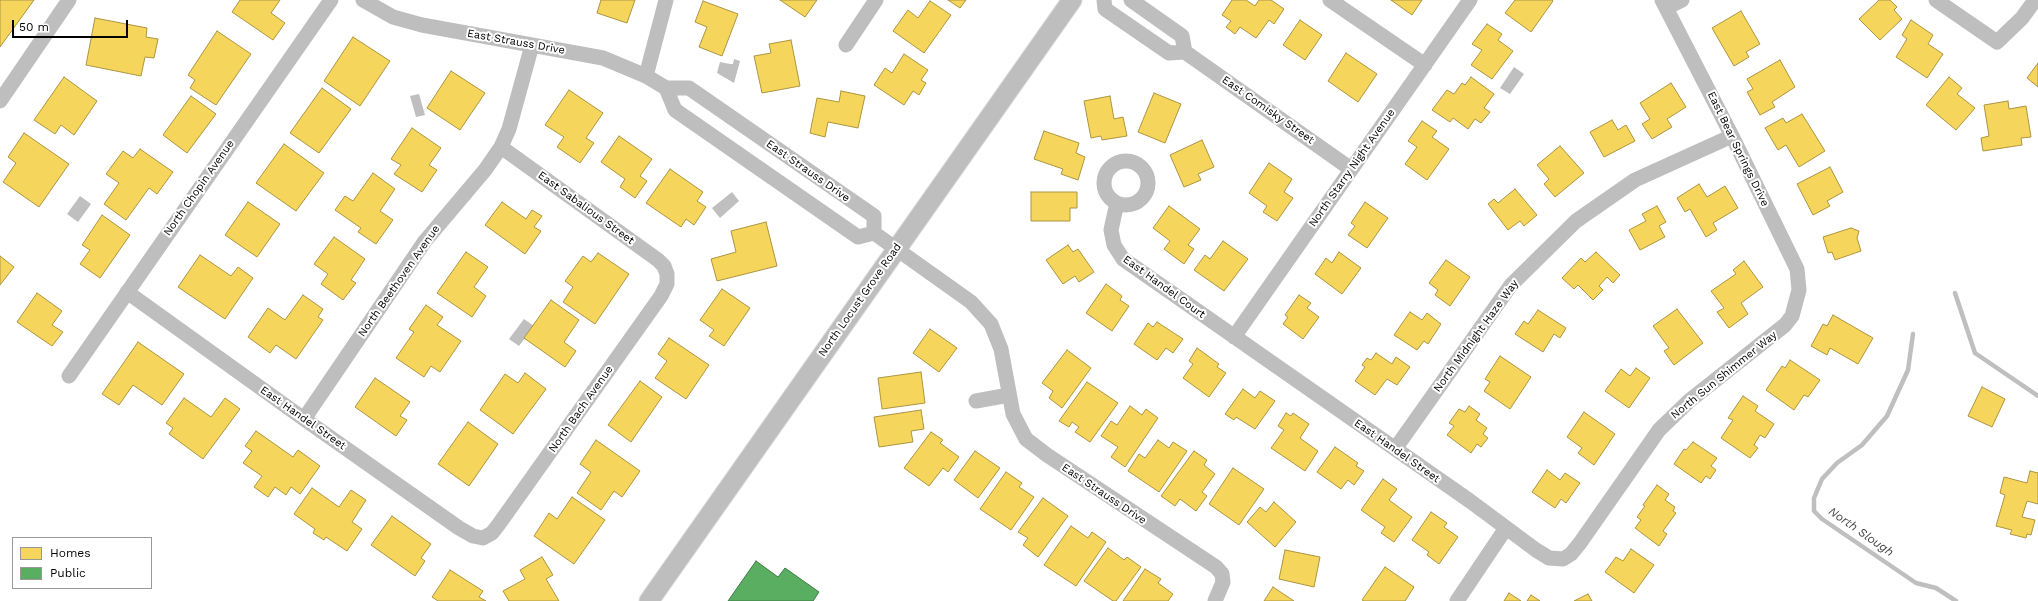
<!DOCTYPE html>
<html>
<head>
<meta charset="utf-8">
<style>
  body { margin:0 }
  #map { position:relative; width:2038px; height:601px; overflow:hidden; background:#fff; font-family:"Work Sans",sans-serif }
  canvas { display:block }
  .legend { position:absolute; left:12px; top:537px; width:140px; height:52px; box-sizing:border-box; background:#fff; border:1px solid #999; margin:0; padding:5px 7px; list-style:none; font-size:12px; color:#000 }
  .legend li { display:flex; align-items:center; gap:8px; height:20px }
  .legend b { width:20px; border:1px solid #999 }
  .scale { position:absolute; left:12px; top:20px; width:116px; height:18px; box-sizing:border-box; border:2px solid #000; border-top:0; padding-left:5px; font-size:12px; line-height:14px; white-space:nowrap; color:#000; -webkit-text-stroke:3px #fff; paint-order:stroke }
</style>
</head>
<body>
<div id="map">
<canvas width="2038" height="601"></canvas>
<ul class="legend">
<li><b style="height:11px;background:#f6d55c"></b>Homes</li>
<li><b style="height:11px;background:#5aae61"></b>Public</li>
</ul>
<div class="scale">50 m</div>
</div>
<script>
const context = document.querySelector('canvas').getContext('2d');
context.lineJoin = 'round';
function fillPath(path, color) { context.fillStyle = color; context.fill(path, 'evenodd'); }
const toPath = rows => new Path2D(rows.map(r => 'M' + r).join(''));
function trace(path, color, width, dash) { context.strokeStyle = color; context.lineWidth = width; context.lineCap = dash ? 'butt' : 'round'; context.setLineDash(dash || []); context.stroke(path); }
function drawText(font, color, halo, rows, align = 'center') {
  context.font = font + ' "Work Sans",sans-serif'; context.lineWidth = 4; context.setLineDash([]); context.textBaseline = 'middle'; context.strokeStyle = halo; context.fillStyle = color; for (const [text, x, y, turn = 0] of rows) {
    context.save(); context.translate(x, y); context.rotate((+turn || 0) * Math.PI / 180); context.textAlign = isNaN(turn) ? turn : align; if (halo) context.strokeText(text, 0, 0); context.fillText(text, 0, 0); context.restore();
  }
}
fillPath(toPath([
  [734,59,740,61,734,83,717,73,720,62,730,64,733,64],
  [1514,67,1524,74,1510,94,1500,88],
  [419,94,425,115,416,117,410,96],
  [732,192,739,201,720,218,712,208],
  [80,196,91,204,78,222,67,214],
  [524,319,534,326,519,346,509,339]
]), '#bfbfbf');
const homes = toPath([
  [0,0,34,0,0,47,0,0],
  [240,0,280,0,271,13,285,23,273,40,232,12,240,0],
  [601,0,635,0,627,23,597,13,601,0],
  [780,0,817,0,805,17,780,0],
  [948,0,966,0,960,8,948,0],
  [1232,0,1246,0,1255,6,1259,0,1271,0,1284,9,1274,24,1269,20,1256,38,1240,27,1235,34,1226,27,1231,21,1222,15,1232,0],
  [1391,0,1422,0,1412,15,1391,0],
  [1515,0,1552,0,1553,1,1531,32,1505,13,1515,0],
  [1879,0,1890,0,1897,7,1894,10,1902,19,1880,40,1859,19,1879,0],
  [703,1,738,14,722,56,699,47,707,27,695,22,703,1],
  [930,1,951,15,924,53,893,31,908,10,918,18,930,1],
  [1741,11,1760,44,1746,52,1749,57,1734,66,1712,28,1741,11],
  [95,18,147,28,146,37,158,39,154,58,145,57,141,76,86,65,95,18],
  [1300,20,1322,35,1305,60,1283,45,1300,20],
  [1911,20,1933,35,1928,44,1943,54,1927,78,1896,57,1907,39,1902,35,1911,20],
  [1487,24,1502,34,1498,40,1513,51,1492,79,1471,65,1482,50,1472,44,1487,24],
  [217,31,251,54,216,105,190,88,195,80,188,75,217,31],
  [353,37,390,61,360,106,324,81,353,37],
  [791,40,800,86,762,93,754,56,771,53,769,44,791,40],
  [1346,53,1377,74,1358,102,1328,81,1346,53],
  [904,54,928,70,921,80,926,83,919,95,913,91,904,105,874,85,885,68,892,73,904,54],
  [1780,60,1795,87,1772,102,1775,107,1760,115,1747,92,1753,89,1747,79,1780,60],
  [2038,63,2038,87,2027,78,2038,63],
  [451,71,485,93,460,130,427,108,451,71],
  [64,77,97,101,74,135,61,125,55,134,34,120,64,77],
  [1471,77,1494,94,1484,108,1490,112,1481,123,1475,119,1468,129,1453,118,1450,122,1432,110,1447,90,1454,94,1462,83,1465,85,1471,77],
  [1949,77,1962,88,1957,94,1975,108,1956,130,1926,105,1949,77],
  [1671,83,1686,107,1667,119,1672,127,1652,139,1642,124,1650,119,1640,103,1671,83],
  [322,88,351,109,319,153,290,133,322,88],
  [569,90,603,113,586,138,594,143,580,163,557,147,564,137,545,125,569,90],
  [841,91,865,96,858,128,828,122,825,137,810,133,817,98,839,102,841,91],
  [1154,93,1181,104,1165,143,1138,132,1154,93],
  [191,96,216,114,187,153,163,135,191,96],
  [1110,96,1114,119,1123,117,1127,136,1102,140,1101,136,1091,138,1084,101,1110,96],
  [2008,101,2009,109,2026,106,2031,137,2021,138,2022,145,1983,151,1981,138,1989,136,1984,105,2008,101],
  [1802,114,1825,151,1799,167,1786,145,1778,150,1765,128,1783,118,1786,123,1802,114],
  [1612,120,1618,130,1626,125,1635,141,1604,157,1590,132,1612,120],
  [1422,121,1437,131,1432,137,1449,149,1427,180,1405,164,1417,147,1408,141,1422,121],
  [412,128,441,148,429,165,437,170,422,192,394,174,401,165,391,159,412,128],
  [1044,131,1079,143,1076,153,1085,157,1078,180,1061,174,1063,169,1034,159,1044,131],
  [24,133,69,164,39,207,3,182,16,163,8,157,24,133],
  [619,136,652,159,640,176,647,181,635,198,620,187,625,179,601,162,619,136],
  [1202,140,1214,167,1198,174,1201,180,1184,187,1170,155,1202,140],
  [284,144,324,173,296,211,256,183,284,144],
  [1560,146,1584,173,1555,197,1544,184,1549,179,1537,165,1560,146],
  [140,149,173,172,157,194,149,188,126,220,104,204,119,183,106,174,123,151,133,158,140,149],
  [1269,163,1292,179,1284,192,1293,198,1277,221,1263,212,1267,206,1249,193,1269,163],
  [1830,167,1843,192,1827,201,1830,206,1813,215,1797,184,1830,167],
  [670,169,703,192,697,201,706,207,694,225,686,219,681,227,646,203,670,169],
  [373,173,395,189,380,211,393,220,376,244,358,232,361,228,335,210,345,196,353,201,373,173],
  [1699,184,1707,197,1725,186,1738,208,1713,223,1717,230,1706,237,1690,209,1685,212,1677,198,1699,184],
  [1515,189,1537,215,1524,226,1520,221,1508,230,1488,204,1494,199,1498,203,1515,189],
  [1031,192,1077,192,1077,208,1070,208,1070,221,1031,221,1031,192],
  [248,202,280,224,257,257,225,235,248,202],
  [502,202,526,219,532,210,542,216,534,227,541,231,525,254,485,225,502,202],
  [1365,202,1388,218,1367,248,1348,235,1355,226,1351,223,1365,202],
  [1169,206,1200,229,1188,245,1194,249,1184,264,1164,249,1170,241,1153,228,1169,206],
  [1657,206,1666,222,1659,226,1665,237,1640,250,1629,230,1646,221,1642,214,1657,206],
  [102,215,130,235,100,278,80,264,90,250,82,245,102,215],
  [766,222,777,266,717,281,711,259,736,252,731,231,766,222],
  [1851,228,1859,231,1857,238,1861,251,1835,260,1832,252,1828,253,1823,237,1851,228],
  [334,237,365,259,351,280,356,283,343,300,321,284,328,274,314,264,334,237],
  [1223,241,1248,259,1224,291,1194,270,1205,255,1210,259,1223,241],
  [1068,245,1073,252,1078,249,1094,272,1079,282,1075,276,1063,284,1046,260,1068,245],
  [466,252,488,267,474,287,486,296,472,317,437,293,466,252],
  [1339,252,1361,268,1342,294,1315,274,1326,258,1332,263,1339,252],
  [1596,252,1620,275,1613,283,1607,277,1599,286,1603,290,1593,300,1578,285,1574,289,1562,278,1581,258,1585,262,1596,252],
  [598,253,629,274,595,324,563,302,573,287,565,281,583,256,591,262,598,253],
  [200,255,231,276,238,267,253,278,225,319,178,287,200,255],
  [0,256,14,267,0,285,0,256],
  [1446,260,1470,277,1450,306,1435,295,1438,290,1429,283,1446,260],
  [1744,261,1763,287,1741,303,1748,314,1729,328,1717,312,1724,308,1711,291,1736,274,1733,270,1744,261],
  [1106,284,1122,296,1120,300,1129,306,1112,331,1086,313,1106,284],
  [722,289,750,308,724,346,709,336,714,330,700,320,722,289],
  [37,293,62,311,52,325,63,332,52,346,17,322,37,293],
  [303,295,323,309,318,317,323,320,296,359,276,345,270,353,248,337,268,308,285,320,303,295],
  [1299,295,1311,303,1307,308,1319,317,1303,339,1283,324,1288,317,1285,315,1299,295],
  [551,300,579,320,564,342,576,351,565,367,524,338,551,300],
  [426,305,443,317,437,325,461,341,440,372,431,366,424,377,396,358,414,332,409,329,426,305],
  [1677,309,1703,343,1674,365,1664,351,1669,348,1653,326,1677,309],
  [1538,310,1566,328,1560,338,1554,334,1543,352,1515,334,1524,321,1528,324,1538,310],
  [1410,312,1422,320,1427,313,1441,324,1428,344,1424,341,1417,350,1394,335,1410,312],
  [1833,315,1873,338,1858,364,1830,348,1827,355,1811,346,1823,324,1827,326,1833,315],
  [1157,322,1183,339,1173,353,1166,348,1157,360,1134,344,1148,323,1153,327,1157,322],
  [930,329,957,348,939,372,913,353,930,329],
  [669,338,709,365,686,399,655,378,667,361,658,354,669,338],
  [138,342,184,374,162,405,133,385,119,405,102,394,138,342],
  [1197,348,1219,364,1217,367,1226,373,1209,397,1183,378,1193,364,1189,361,1197,348],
  [1067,350,1091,368,1062,408,1049,398,1053,391,1042,383,1067,350],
  [1376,353,1392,364,1396,357,1410,367,1397,385,1387,379,1375,395,1355,381,1365,367,1362,365,1367,358,1371,360,1376,353],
  [1500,356,1531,377,1510,409,1484,391,1490,382,1485,379,1500,356],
  [1790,360,1820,380,1808,397,1804,395,1794,410,1766,390,1782,366,1785,368,1790,360],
  [1636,368,1650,378,1629,408,1605,391,1621,369,1630,376,1636,368],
  [921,372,925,403,882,409,878,378,921,372],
  [525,373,546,389,513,434,480,410,505,374,518,383,525,373],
  [375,378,410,402,400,416,407,420,396,436,355,407,375,378],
  [640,381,662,397,631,442,608,425,640,381],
  [1087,382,1118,403,1090,442,1075,432,1079,427,1072,422,1069,427,1059,421,1087,382],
  [1982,387,2005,399,1992,427,1968,416,1982,387],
  [1243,389,1255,398,1260,391,1275,401,1255,429,1236,417,1234,420,1225,414,1243,389],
  [1743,396,1758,406,1755,411,1774,424,1765,438,1760,435,1754,445,1758,448,1750,458,1721,438,1733,420,1728,418,1743,396],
  [184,398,211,417,225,398,240,409,203,459,169,434,173,428,166,423,184,398],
  [1130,406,1142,415,1146,409,1158,418,1125,467,1111,457,1118,447,1101,436,1111,421,1117,425,1130,406],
  [1469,406,1480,414,1476,420,1487,428,1483,434,1488,438,1481,447,1477,444,1471,453,1447,435,1454,426,1449,423,1459,409,1465,412,1469,406],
  [921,410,924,429,911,431,913,442,879,447,874,417,921,410],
  [1584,412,1615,434,1594,465,1578,453,1582,448,1567,437,1584,412],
  [1286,413,1291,416,1293,413,1309,424,1300,438,1318,451,1305,471,1271,448,1284,430,1278,426,1286,413],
  [468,422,498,444,469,486,438,464,468,422],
  [256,431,293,457,298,450,320,466,300,494,291,487,286,495,275,487,268,497,254,487,262,476,243,463,252,451,245,446,256,431],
  [931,432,943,440,940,443,959,457,948,472,943,468,929,486,904,468,931,432],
  [596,440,640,471,622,497,614,491,601,510,577,493,591,472,580,464,596,440],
  [1158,440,1169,448,1173,442,1187,451,1159,492,1128,471,1139,454,1145,458,1158,440],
  [1693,442,1717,458,1711,466,1716,470,1710,479,1706,476,1701,483,1674,464,1684,449,1686,450,1693,442],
  [1335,447,1358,463,1356,466,1364,471,1354,485,1348,480,1341,489,1317,472,1335,447],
  [975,451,1000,468,978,498,954,480,975,451],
  [1194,451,1207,460,1204,465,1215,474,1202,492,1207,496,1196,511,1180,499,1175,506,1161,496,1194,451],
  [1233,468,1264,489,1239,525,1209,504,1233,468],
  [1547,470,1560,480,1565,473,1580,483,1566,503,1561,499,1555,508,1532,492,1547,470],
  [2030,471,2038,473,2038,504,2027,501,2022,517,2035,520,2031,535,2027,534,2026,538,2010,534,2012,530,1996,526,2005,495,2000,493,2004,477,2027,483,2030,471],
  [1006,472,1022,483,1019,487,1034,497,1011,530,980,509,1006,472],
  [1383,479,1397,489,1389,500,1412,517,1394,542,1381,533,1385,527,1361,510,1383,479],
  [1657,485,1669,494,1665,500,1675,507,1673,511,1676,513,1663,531,1667,534,1659,546,1635,528,1641,520,1637,517,1645,506,1643,505,1657,485],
  [312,488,339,507,351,490,366,500,352,522,362,529,347,551,326,537,324,540,313,533,315,529,294,514,312,488],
  [572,497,605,520,574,564,534,536,549,513,557,519,572,497],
  [1043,498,1068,516,1038,557,1023,545,1028,538,1018,532,1043,498],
  [1274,502,1296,522,1275,547,1247,522,1260,507,1266,512,1274,502],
  [1431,512,1447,523,1444,527,1458,537,1439,564,1427,555,1429,552,1412,540,1431,512],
  [392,516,431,544,421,558,425,561,415,576,371,545,392,516],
  [1071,526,1088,538,1092,532,1106,542,1076,586,1044,565,1071,526],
  [1108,548,1124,560,1127,557,1141,567,1116,601,1113,601,1084,581,1108,548],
  [1631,549,1654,565,1634,593,1605,572,1616,557,1623,561,1631,549],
  [1285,550,1320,557,1314,587,1279,579,1285,550],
  [542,557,553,575,546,579,559,601,509,601,503,591,525,579,520,570,542,557],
  [1385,567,1414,587,1405,601,1364,601,1362,600,1385,567],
  [1145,569,1161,579,1158,583,1173,594,1168,601,1123,601,1145,569],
  [450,570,483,591,479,597,486,601,438,601,432,597,450,570],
  [1273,587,1294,601,1264,601,1273,587],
  [1509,593,1521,601,1504,601,1509,593],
  [1588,594,1592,601,1574,601,1588,594],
  [1531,595,1540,601,1527,601,1531,595]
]);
fillPath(homes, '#f6d55c');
trace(homes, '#ac9540', 1);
const public = toPath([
  [756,561,778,577,785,568,819,592,813,601,728,601,756,561]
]);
fillPath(public, '#5aae61');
trace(public, '#3f7a44', 1);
trace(toPath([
  [1955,293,1975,353,2038,396],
  [1913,334,1908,370,1887,416,1862,445,1837,463,1822,479,1814,498,1814,511,1822,519,1916,583,1936,588,1956,601]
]), '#bfbfbf', 4.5);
const major = toPath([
  [649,601,1072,0]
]);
trace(major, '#dbdbdb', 21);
trace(toPath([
  [363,0,393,17,422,25,603,58,646,76,666,88],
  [1104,0,1105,9,1169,53,1185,52,1182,36,1131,0],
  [1330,0,1425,65],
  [1936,0,1997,42,2022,18,2035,0],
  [1666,8,1682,0],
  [846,45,876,0],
  [1185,52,1351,169],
  [646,76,666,0],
  [666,88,689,88,874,216,874,233,858,237,675,110,666,88],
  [0,101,69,0],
  '1104 183a22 22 0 1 1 44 0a22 22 0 1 1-44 0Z',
  [1117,203,1111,230,1114,245,1123,259,1470,501,1536,550,1549,558,1563,559,1571,554,1580,543,1659,430,1689,401,1785,325,1792,316,1799,290,1797,269,1732,136,1662,0],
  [874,233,971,302,991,324,1001,349,1013,414,1026,439,1047,455,1216,567,1222,574,1223,582,1215,601],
  [127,292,304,419,459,528,473,536,483,538,492,533,499,524,661,296,667,284,667,274,664,266,658,260,501,147],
  [1234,337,1470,0],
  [69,376,331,0],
  [976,401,1009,395],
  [304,419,425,241,485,170,501,147,509,129,532,45],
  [1395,449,1511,285,1576,221,1635,180,1732,136],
  [1457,601,1506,528]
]), '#bebebe', 15);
trace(major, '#bebebe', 19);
drawText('11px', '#000', '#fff', [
  ["East Strauss Drive",516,42,10],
  ["East Comisky Street",1268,110,35],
  ["East Bear Springs Drive",1738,149,64],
  ["North Starry Night Avenue",1352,168,-55],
  ["East Strauss Drive",808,171,35],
  ["North Chopin Avenue",199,188,-55],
  ["East Sabalious Street",586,208,36],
  ["North Beethoven Avenue",399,281,-55],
  ["East Handel Court",1164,287,36],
  ["North Locust Grove Road",860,300,-55],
  ["North Midnight Haze Way",1476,336,-54],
  ["North Sun Shimmer Way",1724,375,-39],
  ["North Bach Avenue",581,409,-55],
  ["East Handel Street",303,418,35],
  ["East Handel Street",1397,451,35],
  ["East Strauss Drive",1104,494,34]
]);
drawText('italic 12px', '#444', '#fff', [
  ["North Slough",1861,532,35]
]);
</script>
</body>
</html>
